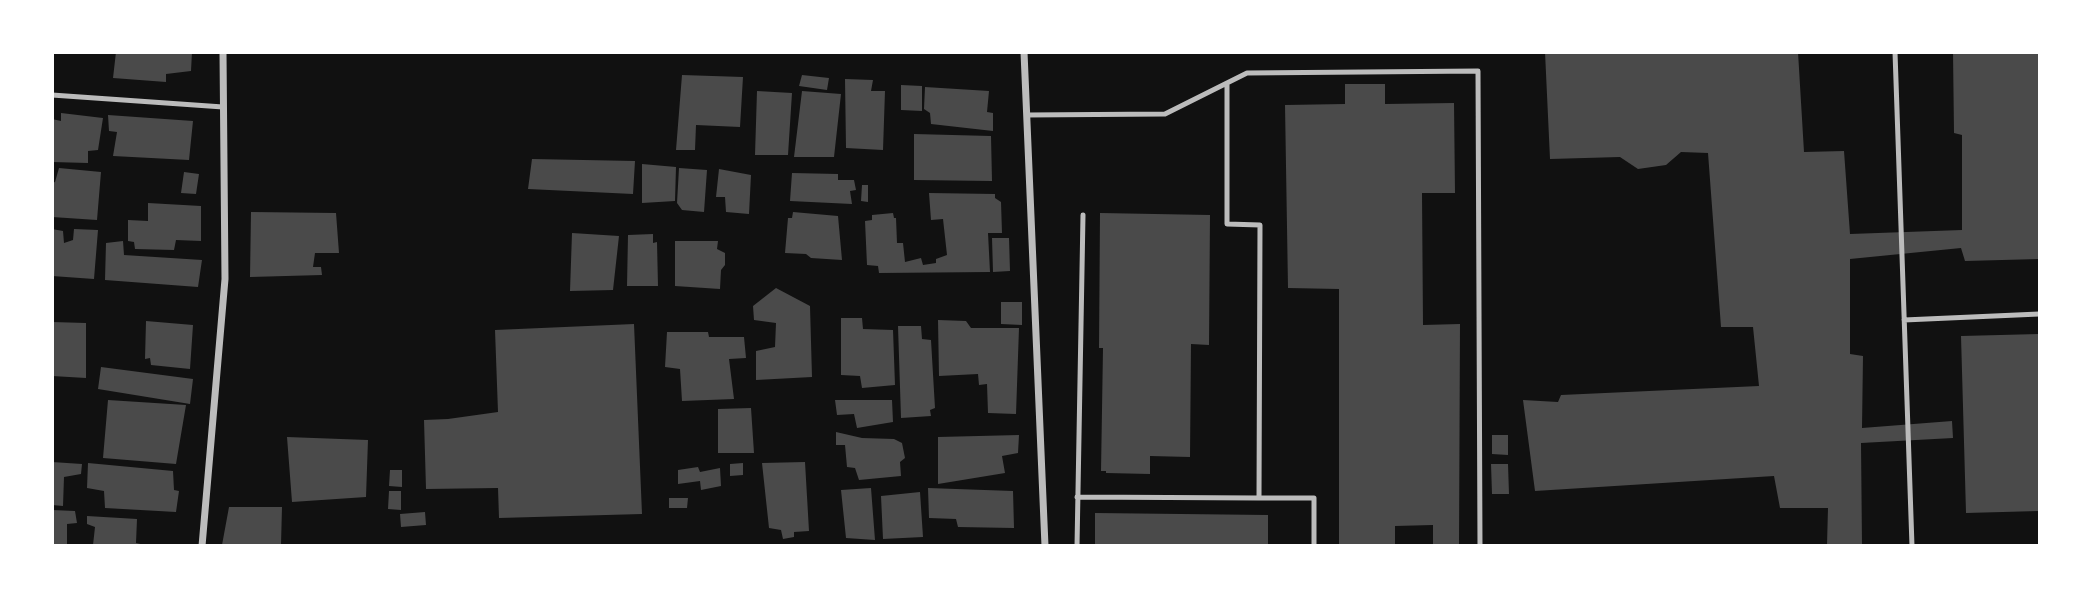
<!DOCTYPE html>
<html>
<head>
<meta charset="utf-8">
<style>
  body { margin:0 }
  #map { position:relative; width:2092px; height:598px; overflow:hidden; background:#111; font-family:Commissioner,sans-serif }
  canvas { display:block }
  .frame { position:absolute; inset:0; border:54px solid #fff; pointer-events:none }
</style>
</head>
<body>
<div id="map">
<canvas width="2092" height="598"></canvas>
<div class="frame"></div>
</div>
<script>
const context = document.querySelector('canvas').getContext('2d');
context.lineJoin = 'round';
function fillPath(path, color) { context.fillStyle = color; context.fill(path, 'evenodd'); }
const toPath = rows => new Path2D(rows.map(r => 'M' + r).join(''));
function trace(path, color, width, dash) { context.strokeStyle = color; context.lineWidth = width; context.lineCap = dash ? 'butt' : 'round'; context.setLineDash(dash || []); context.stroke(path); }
fillPath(toPath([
  [116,52,192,52,191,71,166,74,166,82,113,78],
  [1545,52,1798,52,1804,152,1844,151,1850,234,1962,230,1962,135,1954,133,1953,52,2039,52,2039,259,1965,261,1961,248,1850,259,1850,354,1863,356,1862,428,1952,421,1953,438,1861,443,1862,545,1827,545,1828,508,1780,508,1774,476,1535,491,1523,400,1558,402,1561,395,1759,386,1753,327,1721,327,1708,153,1681,152,1666,165,1638,169,1620,157,1550,159],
  [682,75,743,77,740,127,696,125,695,150,676,150],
  [802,75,829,78,827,90,799,86],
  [845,79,873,80,871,91,885,91,883,150,846,148],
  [1345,84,1385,84,1385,104,1454,103,1455,193,1422,193,1423,325,1460,324,1459,545,1433,545,1433,525,1395,526,1395,545,1339,545,1339,289,1288,288,1285,105,1345,104],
  [901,85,922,86,922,111,901,110],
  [925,87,989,91,987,112,993,113,993,131,931,124,930,113,924,109],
  [757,91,792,93,788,155,755,155],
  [802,91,841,94,834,157,794,157],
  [61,113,103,118,98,150,88,151,88,163,52,162,52,119,61,121],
  [108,115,193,121,189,160,113,156,117,132,109,131],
  [914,134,991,136,992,181,914,180],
  [532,159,635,161,633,194,528,189],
  [642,164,676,167,675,201,642,203],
  [59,168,101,172,97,220,52,217,52,183,55,182],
  [679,168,707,170,704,212,682,210,677,203],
  [719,169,751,175,749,214,726,212,725,197,716,197],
  [184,172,199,174,196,194,181,193],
  [792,173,838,174,838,180,854,180,856,190,850,191,852,204,790,201],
  [862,185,868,185,868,202,861,201],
  [929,193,995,194,995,198,1001,202,1002,233,988,233,990,272,879,273,878,266,867,265,865,221,872,220,872,215,893,213,894,218,896,218,897,243,903,243,905,262,921,258,923,265,936,263,936,259,947,255,943,219,931,220],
  [148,203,201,206,201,241,176,240,174,250,135,249,134,242,128,241,128,220,148,221],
  [251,212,336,213,339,253,315,253,313,267,321,267,322,275,250,277],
  [793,212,838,216,842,260,811,258,806,254,785,253,788,218,792,218],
  [1100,213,1210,215,1209,345,1191,344,1190,457,1150,456,1150,474,1106,473,1106,471,1101,471,1103,348,1099,348],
  [52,229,63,231,64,243,73,240,74,229,98,230,94,279,52,276],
  [572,233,619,236,613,290,570,291],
  [653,234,653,243,657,242,658,286,627,286,628,235],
  [992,238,1009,238,1010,271,993,272],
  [123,241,124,255,202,260,198,287,105,280,106,243],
  [675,241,718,241,717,249,725,253,725,265,721,270,720,289,675,286],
  [776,288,810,306,812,377,756,380,756,351,775,347,776,323,754,320,753,306],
  [1001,302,1022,302,1022,325,1001,324],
  [841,318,862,318,863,329,893,330,895,385,862,388,860,376,841,375],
  [938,320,966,321,971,328,1019,328,1016,414,988,413,987,384,979,385,978,374,939,376],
  [146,321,193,325,190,369,151,365,150,358,145,359],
  [52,322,86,323,86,378,52,376],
  [634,324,642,514,499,518,498,488,426,489,424,420,448,419,498,412,495,330],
  [898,326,921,326,922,339,931,340,935,408,930,410,931,416,901,418],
  [667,332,708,332,709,337,744,337,746,358,729,359,734,399,682,401,680,369,665,367],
  [2039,334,2039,511,1966,513,1961,336],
  [101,367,193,379,190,404,98,389],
  [108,400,186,405,176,464,103,458],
  [835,400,892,400,893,422,857,428,854,414,837,415],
  [751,408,754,453,718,453,718,409],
  [836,432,862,438,894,439,902,443,905,458,900,462,901,476,859,480,855,468,847,467,845,445,836,445],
  [1019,435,1018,453,1002,456,1005,473,938,484,938,437],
  [1492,435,1508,435,1508,455,1492,454],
  [287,437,368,440,366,497,292,502],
  [52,462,82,464,81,474,64,477,63,506,52,505],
  [805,462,809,531,794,532,794,537,783,539,781,530,769,528,762,463],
  [88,463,173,471,174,490,179,491,176,512,105,508,104,491,87,488],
  [743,463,743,475,730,476,730,464],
  [1491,464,1508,464,1509,494,1492,494],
  [698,467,700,472,720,468,721,486,701,490,700,481,678,484,678,470],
  [390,470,402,470,402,487,389,486],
  [871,488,875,540,846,538,841,490],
  [928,488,1013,491,1014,528,958,527,956,519,929,518],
  [389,491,401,491,401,510,388,509],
  [920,492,923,537,883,539,881,496],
  [669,498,688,498,687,508,669,508],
  [229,507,282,507,281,545,222,545],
  [52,510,75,511,77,523,67,524,67,545,52,545],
  [425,512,426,525,401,527,400,514],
  [1095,513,1268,515,1268,545,1095,545],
  [87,516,137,519,136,543,145,545,93,545,95,527,87,524]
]), '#4a4a4a');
trace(toPath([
  [1895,52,1912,546],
  [1227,83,1227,224,1260,225,1259,498,1314,498,1314,546],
  [52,95,223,107],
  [1027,115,1165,114,1247,73,1478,71,1480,546],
  [1904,320,2039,314],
  [1077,497,1259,498],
  [1077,546,1083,215]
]), '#bcbcbc', 5);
trace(toPath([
  [1024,52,1045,546],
  [202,546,225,279,223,52]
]), '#bcbcbc', 7);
</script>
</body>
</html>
